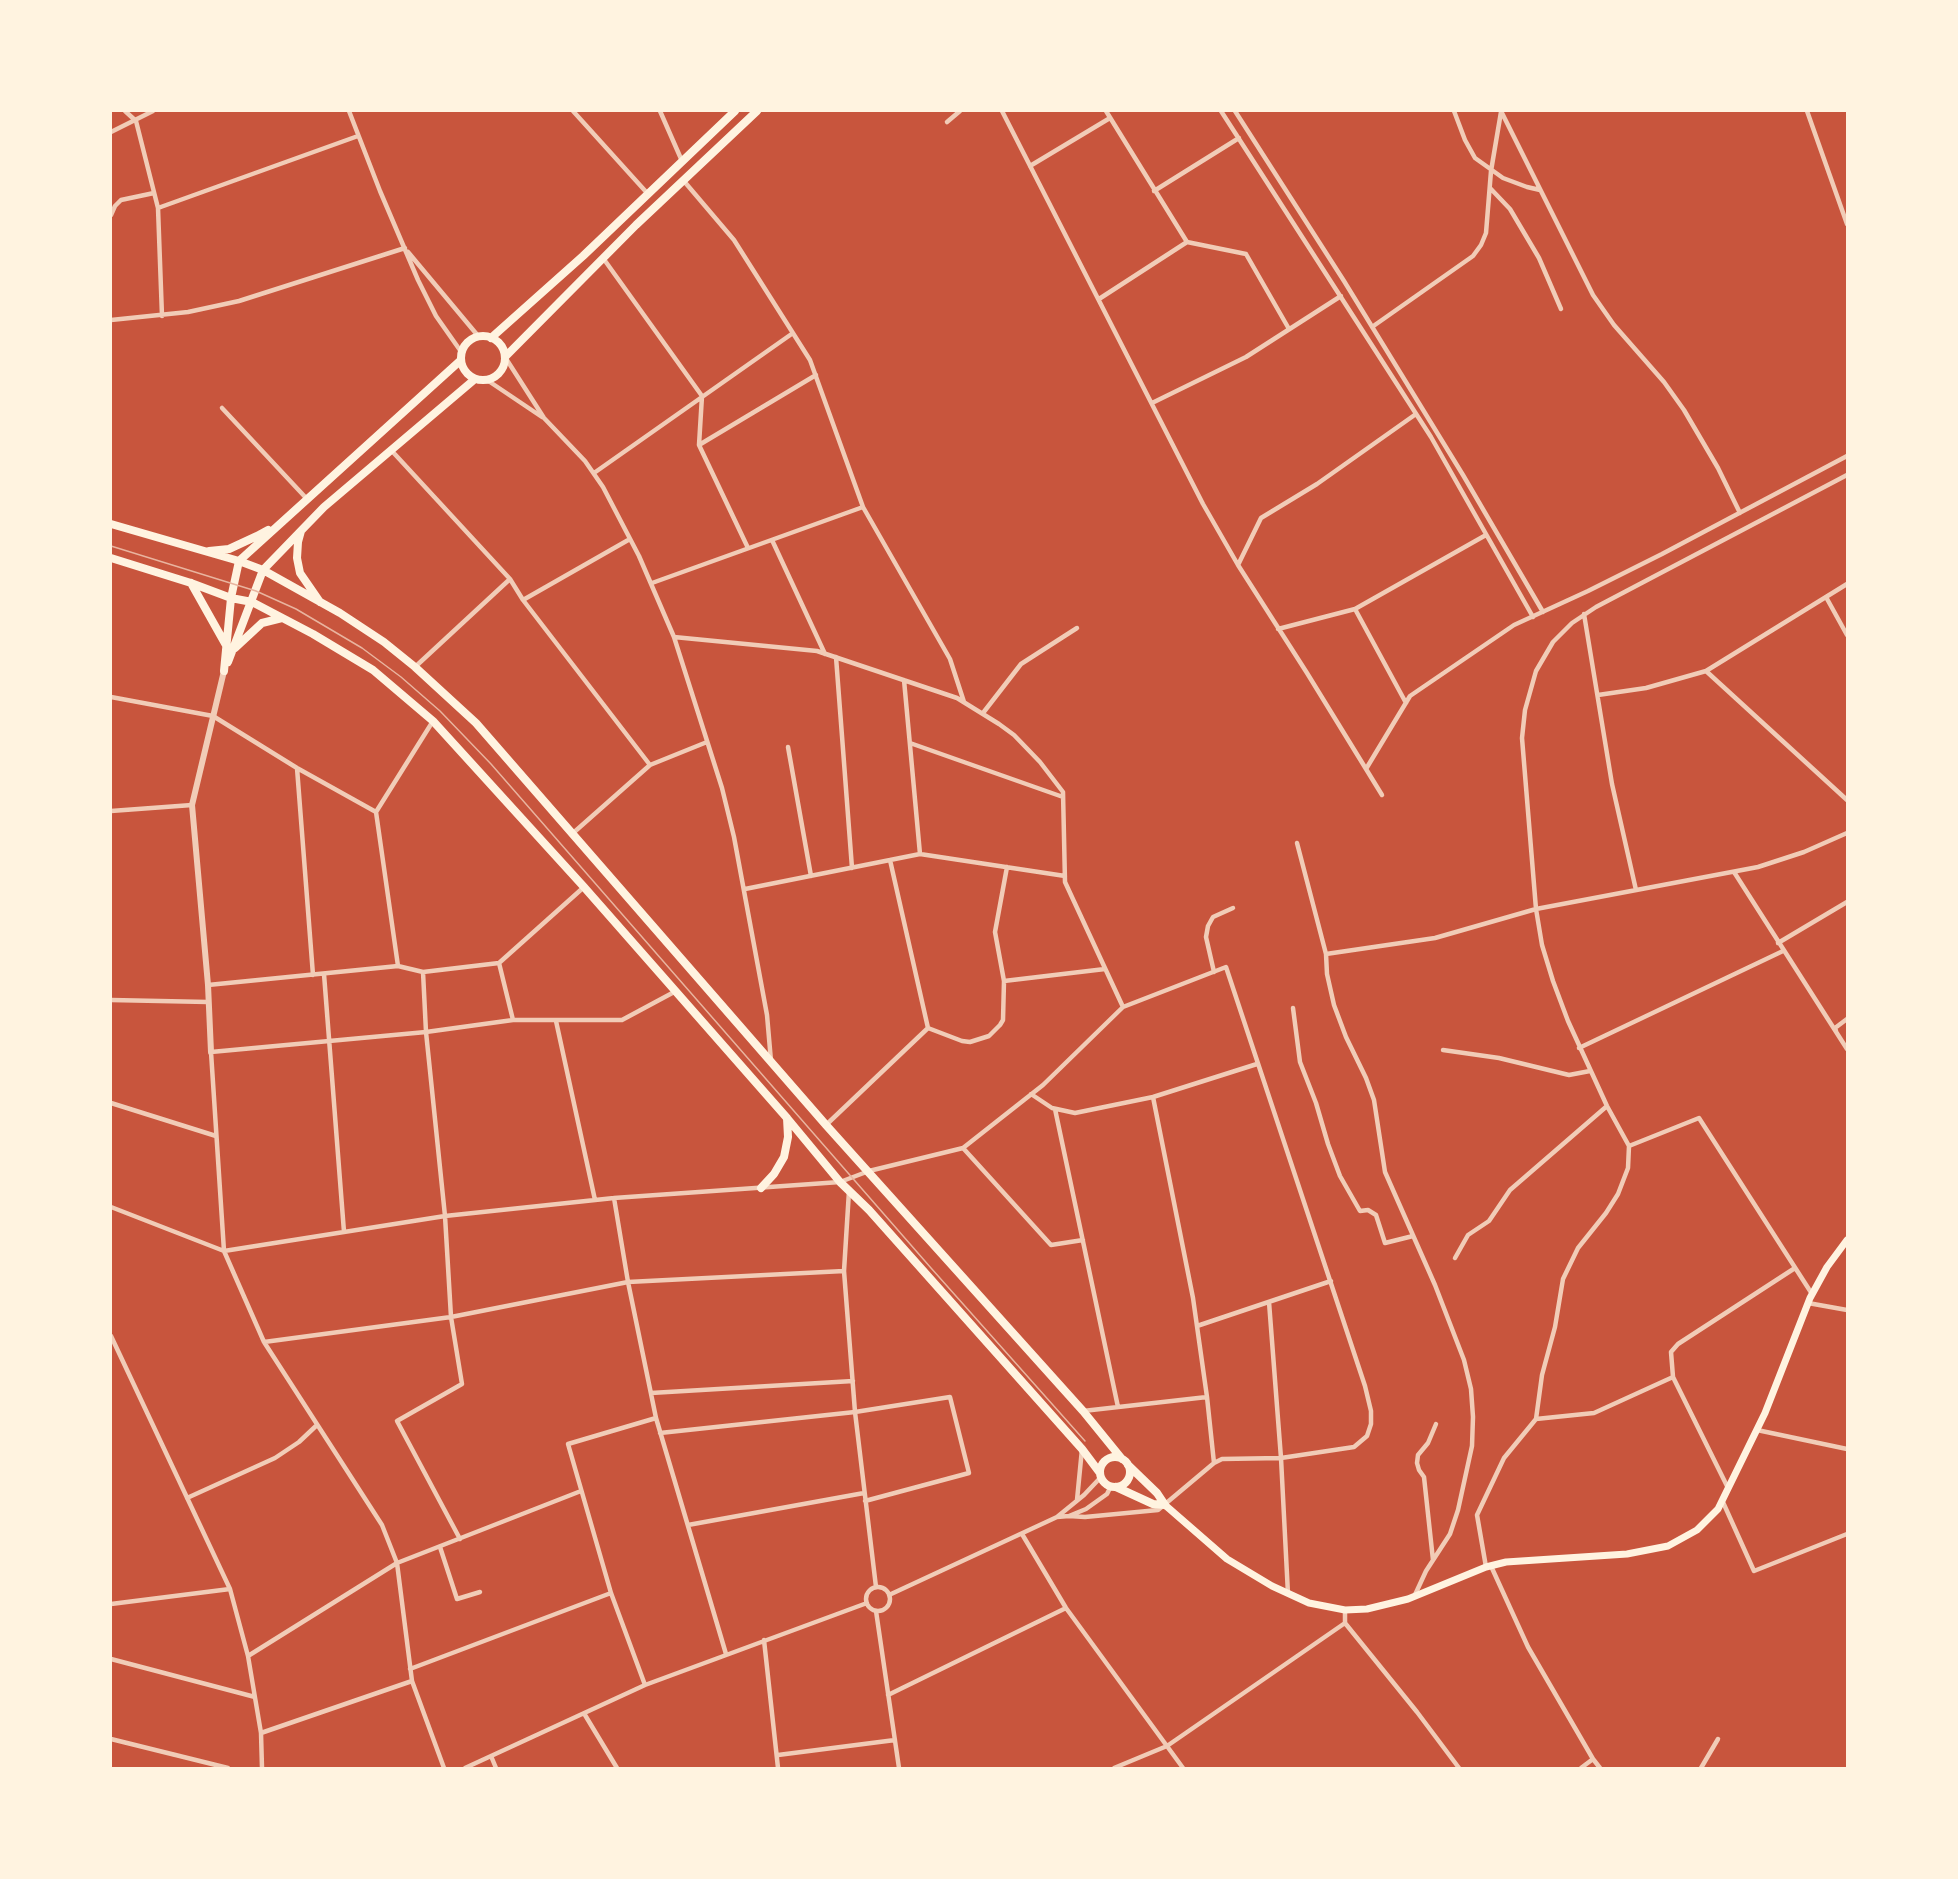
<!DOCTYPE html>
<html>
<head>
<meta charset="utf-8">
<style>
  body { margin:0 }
  #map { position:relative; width:1958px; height:1879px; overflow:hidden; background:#c8553d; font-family:Commissioner,sans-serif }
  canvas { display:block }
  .frame { position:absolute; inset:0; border:112px solid #fff3e0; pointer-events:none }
</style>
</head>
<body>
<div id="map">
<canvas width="1958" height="1879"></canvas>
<div class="frame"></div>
</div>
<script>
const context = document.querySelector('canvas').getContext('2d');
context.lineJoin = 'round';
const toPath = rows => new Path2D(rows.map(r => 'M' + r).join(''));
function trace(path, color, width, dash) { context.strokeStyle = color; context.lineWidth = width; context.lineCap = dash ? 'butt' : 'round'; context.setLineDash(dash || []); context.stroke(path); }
trace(toPath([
  [125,111,136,121,158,208,162,316],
  [349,111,380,191,418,280,436,316,462,353],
  [573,111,648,194],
  [660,111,682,161],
  [1002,111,1203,504,1238,565,1307,673,1382,795],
  [1106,111,1187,242,1246,254,1289,329],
  [1221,111,1431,437,1533,617],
  [1235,111,1344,281,1463,475,1543,612],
  [1454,111,1465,140,1475,158,1503,178,1527,187,1540,190],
  [1501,111,1593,295,1614,325,1664,382,1684,410,1718,468,1740,513],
  [1807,111,1847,224],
  [947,122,960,111],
  [111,132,153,111],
  [1030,166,1110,118],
  [683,180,734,240,810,360,863,507,950,659,964,702],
  [1490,188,1510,209,1539,258,1561,309],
  [1154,191,1239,138],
  [158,208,358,136],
  [111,215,115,206,121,200,154,193],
  [408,252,479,337],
  [603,258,702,396,699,445,748,548],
  [1099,299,1187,242],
  [111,320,188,312,239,301,405,248],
  [1372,327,1473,256,1481,245,1486,233,1491,171,1501,112],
  [505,357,544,418,585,461,603,487,639,556,674,637,722,788,734,837,767,1015,771,1061],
  [487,380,542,417],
  [1152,403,1246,357,1341,296],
  [222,408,307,499],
  [699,445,816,375],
  [391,450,510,579,523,600,650,765],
  [594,473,793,333],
  [772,540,825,654],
  [1238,565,1261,518,1317,484,1416,414],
  [652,583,863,507],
  [1826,597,1847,635],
  [523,600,630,539],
  [1584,614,1612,784,1636,890],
  [1278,629,1355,609],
  [674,637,817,651,957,698,999,724,1014,735,1040,762,1063,792,1065,882,1123,1007],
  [836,657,852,868],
  [415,667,510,579],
  [1706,671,1847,800],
  [904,680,920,854],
  [1598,695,1646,688,1706,671,1847,584],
  [111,697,213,716,297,768,376,812],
  [1406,703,1355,609,1486,535],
  [983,713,1021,664,1077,628],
  [910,743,1063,797],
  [788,747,811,876],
  [297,768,313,975],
  [1366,769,1410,696,1514,625,1588,591,1662,554,1847,456],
  [111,811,192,805],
  [572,834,650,765,707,742],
  [1297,843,1326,954],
  [890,860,928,1028],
  [1734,872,1847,1049],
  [745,889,920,854,1065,876],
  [1778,943,1847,902],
  [499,963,513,1020],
  [398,966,376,812,433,721],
  [423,972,426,1032,445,1216,451,1317,462,1384,397,1421,460,1539],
  [1214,972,1206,937,1208,926,1213,917,1233,908],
  [324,974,344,1232],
  [1004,981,1105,969],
  [208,985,398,966,423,972,499,963,584,887],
  [111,1000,208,1002],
  [1293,1008,1300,1062,1316,1103,1328,1144,1340,1176,1360,1211,1368,1210,1376,1215,1385,1243,1413,1236],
  [556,1021,595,1200],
  [928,1028,962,1041,970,1042,989,1036,1000,1025,1003,1020,1004,981,995,932,1007,867],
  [1836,1031,1835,1028,1847,1019],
  [1579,1048,1783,951],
  [1443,1050,1499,1058,1569,1075,1590,1071],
  [1031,1094,1052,1108,1075,1113,1153,1097,1257,1064],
  [1153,1097,1193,1298,1207,1397],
  [111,1103,216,1136],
  [1055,1109,1118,1407],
  [826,1125,928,1028],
  [963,1148,1051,1245,1083,1240],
  [849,1191,844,1271,855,1412,876,1587],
  [614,1198,628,1282,656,1418,726,1654],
  [111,1207,224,1251],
  [224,1251,445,1216,614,1198,840,1182,869,1171,963,1148,1043,1085,1123,1007,1226,967,1365,1386,1371,1411,1371,1424,1367,1436,1354,1447,1281,1458,1222,1459,1214,1463,1158,1510,1085,1517,1069,1516],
  [1455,1258,1468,1235,1489,1221,1510,1190,1607,1106],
  [1812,1294,1699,1118,1629,1146,1607,1106,1568,1021,1553,981,1542,945,1536,909,1522,738,1525,710,1536,671,1553,642,1572,623,1596,607,1847,475],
  [1269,1302,1281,1458,1288,1594],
  [1808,1303,1847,1310],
  [1197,1326,1331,1281],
  [111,1336,230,1589,248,1656,261,1733,262,1768],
  [264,1342,451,1317,628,1282,844,1271],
  [651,1393,853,1381],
  [1083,1411,1207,1397,1214,1463],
  [1536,1419,1542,1375,1555,1327,1563,1279,1578,1248,1606,1213,1618,1194,1628,1168,1629,1146],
  [1757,1430,1847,1449],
  [660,1433,855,1412,950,1397,969,1473,865,1501],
  [1728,1488,1673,1377,1671,1352,1678,1344,1795,1268],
  [187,1498,275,1458,299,1442,317,1425],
  [1077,1500,1082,1449],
  [1722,1500,1754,1571,1847,1534],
  [1057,1517,1069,1516,1086,1509,1107,1494,1111,1486],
  [688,1525,864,1493],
  [1022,1534,1066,1608,1183,1768],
  [440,1547,457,1599,480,1592],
  [1433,1560,1424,1477,1419,1470,1417,1463,1418,1455,1428,1443,1436,1424],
  [1491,1566,1528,1647,1593,1759,1600,1768],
  [1486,1567,1477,1515,1504,1458,1536,1419,1594,1413,1673,1377],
  '866 1599a12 12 0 1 1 24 0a12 12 0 1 1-24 0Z',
  [889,1595,1057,1517,1084,1495,1101,1477],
  [1414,1597,1426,1571,1450,1534,1458,1510,1472,1446,1473,1417,1471,1389,1464,1360,1435,1285,1385,1172,1374,1100,1366,1078,1346,1037,1334,1005,1327,974,1326,954,1435,938,1536,909,1758,867,1804,852,1847,833],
  [111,1604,230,1589],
  [876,1611,899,1768],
  [1345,1623,1417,1712,1459,1768],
  [764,1640,778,1768],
  [248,1656,397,1563,581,1491],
  [111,1659,255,1697],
  [410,1669,611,1593],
  [645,1685,611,1593,568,1444,656,1418],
  [888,1695,1066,1608],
  [585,1715,617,1768],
  [261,1733,412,1681],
  [111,1739,228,1768],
  [778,1755,895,1740],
  [491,1756,496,1768],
  [444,1768,412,1681,397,1563,382,1525,264,1342,224,1251,211,1052,426,1032,513,1020,622,1020,676,991],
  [465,1768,645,1685,867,1603],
  [1114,1768,1167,1746,1345,1623,1345,1610],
  [1581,1768,1593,1759],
  [1701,1768,1718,1739]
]), '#f1ccb7', 4.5);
trace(toPath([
  [211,1052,208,985,192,805,224,671]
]), '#f1ccb7', 6);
trace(toPath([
  [1165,1505,1227,1559,1272,1586,1309,1603,1345,1610,1367,1609,1408,1599,1486,1567,1506,1562,1627,1554,1668,1546,1697,1530,1718,1509,1765,1413,1810,1298,1827,1267,1847,1240]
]), '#fff3e0', 7);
trace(toPath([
  '461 358a22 22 0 1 1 44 0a22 22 0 1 1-44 0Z',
  [491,338,583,256,735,111],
  [505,357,636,225,757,111],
  [111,524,239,561,263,570,340,613,384,642,415,667,476,723,826,1125,1083,1411,1122,1459],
  [301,531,298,542,297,558,300,573,320,602],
  [209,551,229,549,257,536,268,530],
  [111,558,191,583,231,598,252,602,313,634,373,670,433,721,584,887,787,1118,840,1182,869,1210,1082,1449,1100,1473],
  [191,583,227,647],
  [235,648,262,623,282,618],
  [228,662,263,570,324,507,475,379],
  [224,671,231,598,239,561,461,360],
  [761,1188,774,1174,784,1157,788,1137,787,1118],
  '1100 1472a15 15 0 1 1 30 0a15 15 0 1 1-30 0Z',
  [1128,1465,1157,1493,1165,1505],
  [1116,1487,1153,1504,1165,1505]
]), '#fff3e0', 8);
trace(toPath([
  [111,546,256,591,296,609,362,648,401,677,440,711,491,764,931,1268,1085,1441]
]), '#e9b49f', 1.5);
</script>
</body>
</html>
